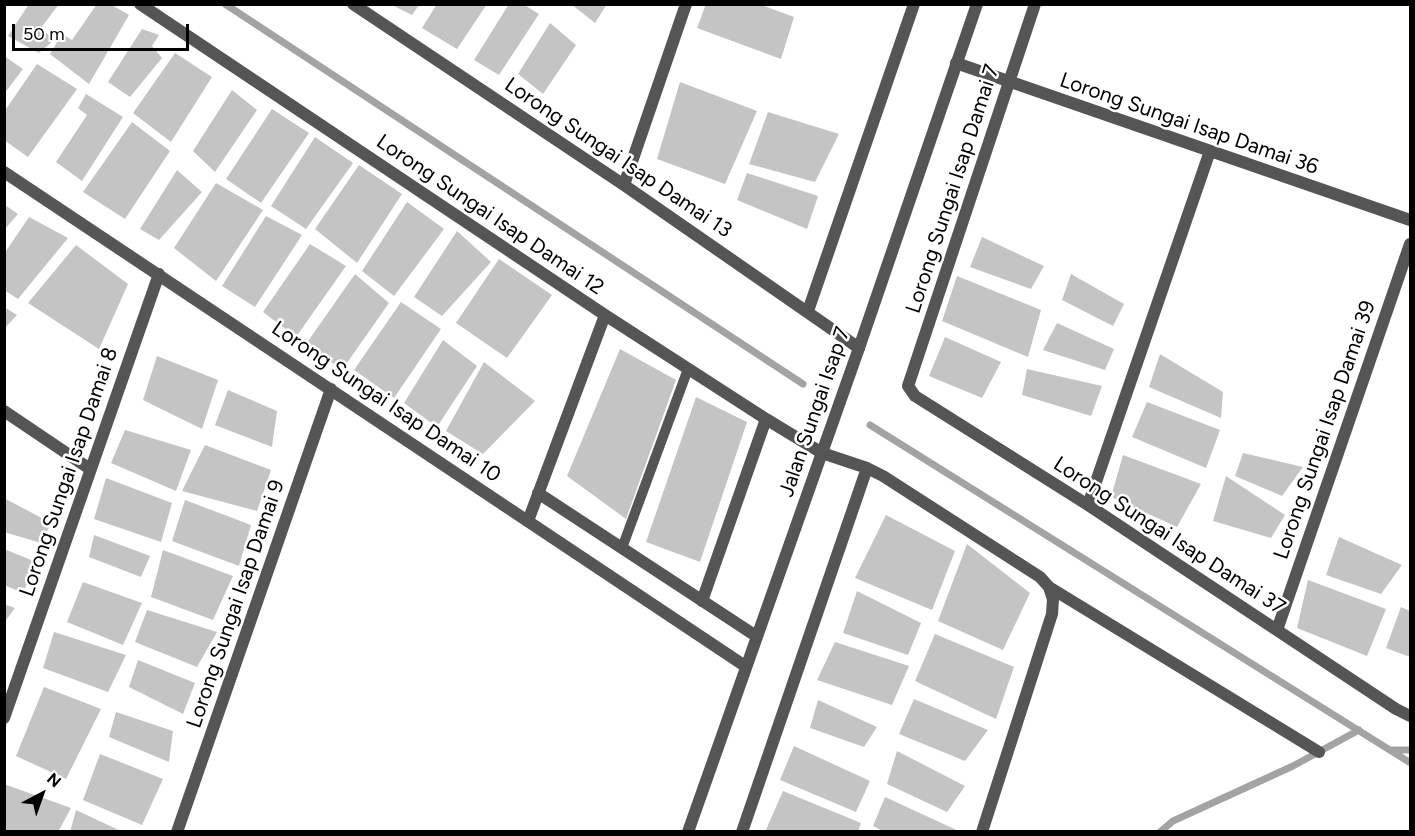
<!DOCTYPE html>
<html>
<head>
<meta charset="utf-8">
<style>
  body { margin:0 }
  #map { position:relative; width:1415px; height:836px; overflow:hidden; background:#fff; font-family:Figtree,sans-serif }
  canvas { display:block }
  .frame { position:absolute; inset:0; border:6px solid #000; pointer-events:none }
  .north { position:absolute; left:12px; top:764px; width:60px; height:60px; -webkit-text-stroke:4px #fff; paint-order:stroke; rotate:41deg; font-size:16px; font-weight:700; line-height:24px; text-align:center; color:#000 }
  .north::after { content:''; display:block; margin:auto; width:21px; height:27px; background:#000; clip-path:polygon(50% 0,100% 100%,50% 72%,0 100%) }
  .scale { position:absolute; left:12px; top:24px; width:177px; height:27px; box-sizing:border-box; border:3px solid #000; border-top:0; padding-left:8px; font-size:18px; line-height:21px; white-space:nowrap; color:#000; -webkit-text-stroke:4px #fff; paint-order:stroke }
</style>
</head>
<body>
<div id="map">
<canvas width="1415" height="836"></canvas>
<div class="frame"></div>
<div class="north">N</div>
<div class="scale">50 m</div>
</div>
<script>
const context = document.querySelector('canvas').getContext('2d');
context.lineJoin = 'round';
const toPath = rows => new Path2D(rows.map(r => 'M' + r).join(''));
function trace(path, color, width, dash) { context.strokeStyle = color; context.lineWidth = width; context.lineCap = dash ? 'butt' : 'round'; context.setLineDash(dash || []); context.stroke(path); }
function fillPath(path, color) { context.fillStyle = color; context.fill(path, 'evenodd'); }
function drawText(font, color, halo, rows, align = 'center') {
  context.font = font + ' Figtree,sans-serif'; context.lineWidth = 5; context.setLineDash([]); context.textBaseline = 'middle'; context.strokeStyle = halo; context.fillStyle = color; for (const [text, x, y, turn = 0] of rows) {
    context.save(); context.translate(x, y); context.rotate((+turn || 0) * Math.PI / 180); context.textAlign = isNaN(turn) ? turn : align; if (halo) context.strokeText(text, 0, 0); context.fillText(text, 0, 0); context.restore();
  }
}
trace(toPath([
  [225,4,803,384],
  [870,425,1409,762],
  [1392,750,1410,750],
  [1160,832,1173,821,1293,766,1359,730]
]), '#a3a3a3', 7);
fillPath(toPath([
  [29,4,59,4,41,28,54,40,39,53,8,36],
  [97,4,110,4,129,15,89,84,50,54,62,34,72,40],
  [437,4,487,4,457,49,422,28],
  [509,4,523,4,539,14,499,75,474,60],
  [571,4,607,4,595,23],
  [706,4,759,4,794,17,781,59,697,28],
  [392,5,419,5,412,15],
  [550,23,576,45,543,94,518,74],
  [142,29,159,35,152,46,162,58,130,97,108,82],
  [175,53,212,77,171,142,133,113],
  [4,56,23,69,4,94],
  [37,64,77,89,28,157,4,140,4,112],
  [680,82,757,111,725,184,657,159],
  [232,90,257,110,215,172,193,151],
  [86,94,123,117,82,181,56,162,87,115,78,108],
  [272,109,309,133,261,203,226,179],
  [768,112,839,134,815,182,749,164],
  [132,122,170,151,125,219,83,192],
  [315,137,353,163,306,229,271,206],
  [359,165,402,194,357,263,315,229],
  [177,170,202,192,159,240,140,229],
  [747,173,818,196,807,229,737,200],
  [216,183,263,210,216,281,174,248],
  [407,202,444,229,394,296,362,271],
  [5,205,18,214,5,229],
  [266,216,302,235,255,307,222,286],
  [29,217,68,238,18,299,4,290,4,254],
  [457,231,491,262,442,316,414,297],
  [982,237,1044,266,1031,289,970,267],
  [310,244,346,266,296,337,263,312],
  [76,245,128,284,99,349,28,303],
  [499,259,552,295,507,358,456,323],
  [355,274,389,303,342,370,306,344],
  [1071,274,1124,304,1113,326,1062,300],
  [957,276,1041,310,1028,357,942,321],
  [401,302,441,329,394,398,354,370],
  [4,307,17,315,4,329],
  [1057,323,1114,349,1105,370,1043,350],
  [945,337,1001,362,982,398,929,376],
  [443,340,477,366,437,427,404,403],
  [620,349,676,380,626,519,567,476],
  [1160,354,1223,392,1221,418,1149,387],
  [157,356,218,380,202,429,143,400],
  [484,362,535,401,483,454,446,431],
  [1027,369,1102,386,1091,416,1022,395],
  [228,390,277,411,272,447,215,425],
  [696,397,747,422,700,562,646,542],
  [1147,402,1220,430,1206,468,1132,437],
  [125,430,191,450,176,491,111,463],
  [205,445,271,470,257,511,182,491],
  [1243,453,1303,467,1282,496,1235,476],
  [1123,455,1201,484,1177,527,1111,497],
  [1226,476,1285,515,1271,538,1213,521],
  [106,478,172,503,161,542,94,519],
  [4,498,51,523,41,543,4,532],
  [185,500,251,525,239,566,172,541],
  [886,515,955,551,932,610,855,578],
  [94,535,150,556,141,577,89,557],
  [1339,537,1402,565,1381,594,1326,575],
  [967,544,1030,593,1003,650,938,621],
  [4,549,36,562,23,593,4,585],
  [163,550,233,576,213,620,151,597],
  [1308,580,1386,609,1367,656,1297,628],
  [83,582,142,603,123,645,67,622],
  [857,591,921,623,908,655,843,633],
  [4,604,15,608,4,623],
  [1401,607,1410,611,1410,657,1386,648],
  [147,610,217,632,197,667,135,642],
  [54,632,126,655,108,692,43,668],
  [935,634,1014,667,996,719,915,681],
  [835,642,909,666,892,705,817,680],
  [138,660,195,683,183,714,129,687],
  [44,687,101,709,66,779,16,756],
  [914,699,988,730,965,761,899,734],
  [818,700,877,727,864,747,810,728],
  [116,712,173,731,169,762,109,737],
  [794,746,870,781,856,812,780,780],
  [897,751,965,786,947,812,887,784],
  [100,754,163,779,142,825,83,800],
  [4,784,71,808,58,832,4,831],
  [783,791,861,823,858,832,765,832],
  [885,797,961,832,885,832,873,826],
  [76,810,123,832,70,832]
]), '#c4c4c4');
trace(toPath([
  [622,548,688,369]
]), '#555', 10);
trace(toPath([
  [140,4,605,315,766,419,822,453,867,468,883,476,1040,577,1049,587,1053,599,1052,614,982,832],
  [353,4,624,185,859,348],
  [1035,4,908,386,915,396,1088,505,1396,709,1410,716],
  [956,63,1410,220],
  [4,172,745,666],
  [624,185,686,4],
  [808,311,914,4],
  [4,411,90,469],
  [538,493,756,636],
  [1088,505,1210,151],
  [528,521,605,315],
  [1049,587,1319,752],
  [702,601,766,419],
  [1277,630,1410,244],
  [4,718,159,274],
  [177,832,331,389],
  [742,832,867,468]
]), '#555', 12);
trace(toPath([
  [688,832,859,348,977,4]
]), '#555', 12);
drawText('21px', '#000', '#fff', [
  ["Lorong Sungai Isap Damai 36",1189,124,19],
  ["Lorong Sungai Isap Damai 13",618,158,34],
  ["Lorong Sungai Isap Damai 7",953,189,-72],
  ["Lorong Sungai Isap Damai 12",490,215,34],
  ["Lorong Sungai Isap Damai 10",386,402,34],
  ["Jalan Sungai Isap 7",815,412,-71],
  ["Lorong Sungai Isap Damai 39",1325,430,-71],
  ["Lorong Sungai Isap Damai 8",69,472,-71],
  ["Lorong Sungai Isap Damai 37",1169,536,33],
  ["Lorong Sungai Isap Damai 9",236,604,-71]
]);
</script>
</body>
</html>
